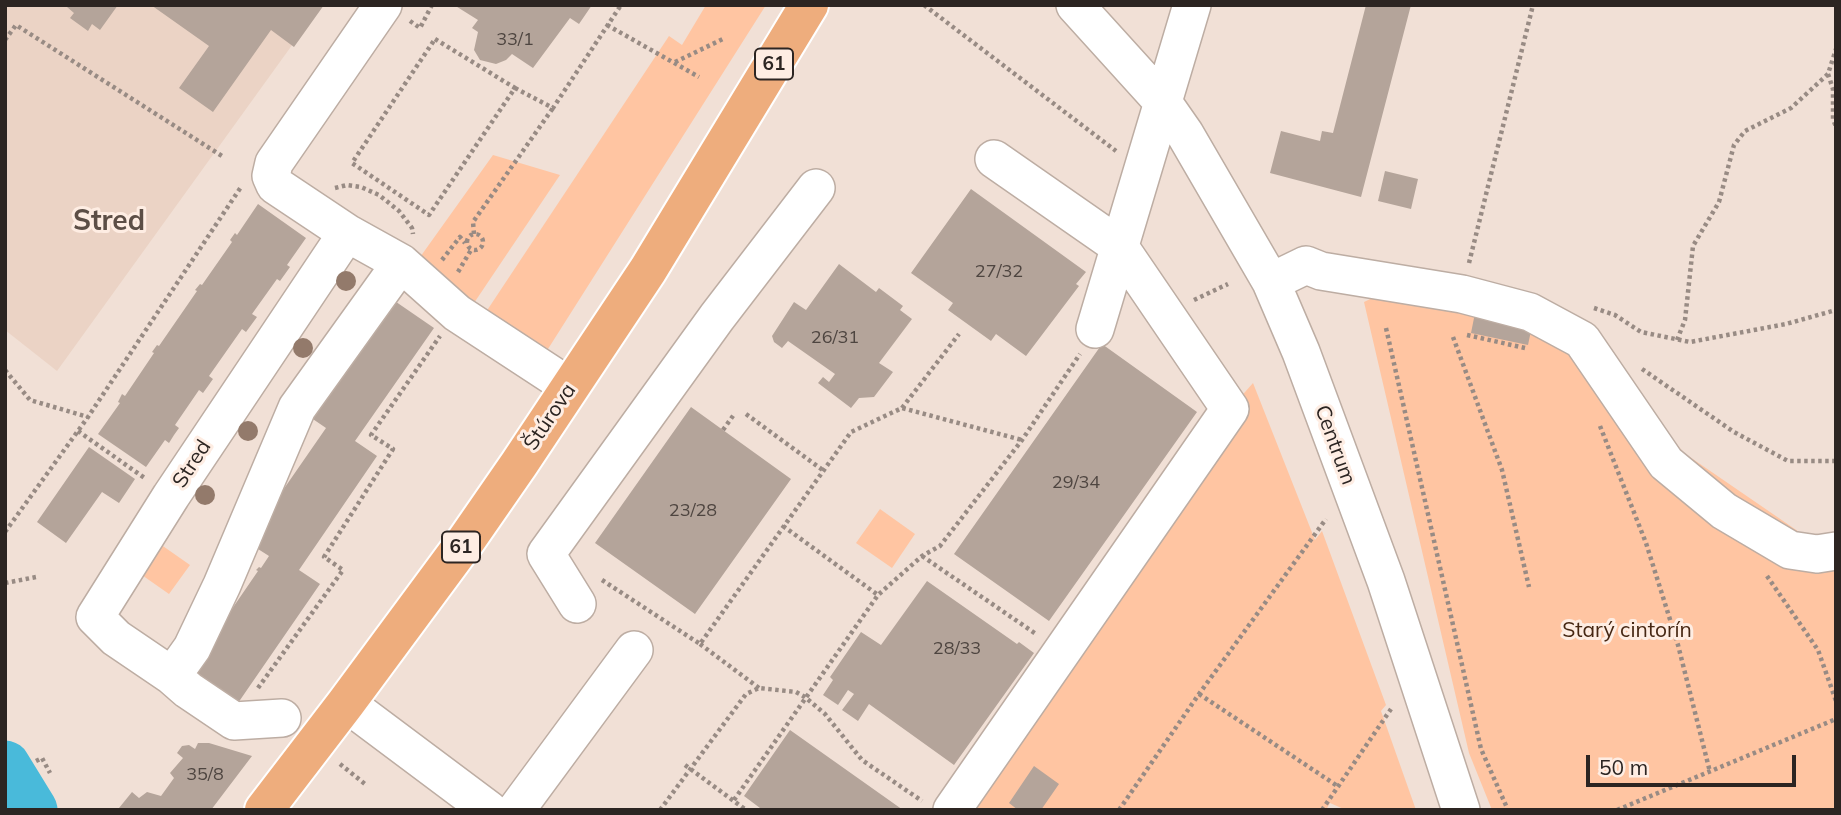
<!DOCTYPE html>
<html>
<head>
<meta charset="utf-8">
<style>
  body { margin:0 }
  #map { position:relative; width:1841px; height:815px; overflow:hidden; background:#f1e0d6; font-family:Mulish,sans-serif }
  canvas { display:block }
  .frame { position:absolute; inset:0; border:7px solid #2c2522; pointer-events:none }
  .scale { position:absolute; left:1586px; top:755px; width:210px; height:32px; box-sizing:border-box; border:4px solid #2c2522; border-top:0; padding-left:9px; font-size:21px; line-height:24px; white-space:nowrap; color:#2c2522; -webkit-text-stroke:5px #feede3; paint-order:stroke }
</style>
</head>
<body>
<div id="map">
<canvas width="1841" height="815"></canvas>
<div class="frame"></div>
<div class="scale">50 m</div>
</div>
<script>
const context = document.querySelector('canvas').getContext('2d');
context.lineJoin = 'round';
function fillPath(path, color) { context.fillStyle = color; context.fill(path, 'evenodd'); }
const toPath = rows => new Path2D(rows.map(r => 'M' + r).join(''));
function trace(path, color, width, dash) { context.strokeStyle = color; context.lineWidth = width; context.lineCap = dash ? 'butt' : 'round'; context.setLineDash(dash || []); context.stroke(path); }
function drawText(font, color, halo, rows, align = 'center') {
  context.font = font + ' Mulish,sans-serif'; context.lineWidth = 6; context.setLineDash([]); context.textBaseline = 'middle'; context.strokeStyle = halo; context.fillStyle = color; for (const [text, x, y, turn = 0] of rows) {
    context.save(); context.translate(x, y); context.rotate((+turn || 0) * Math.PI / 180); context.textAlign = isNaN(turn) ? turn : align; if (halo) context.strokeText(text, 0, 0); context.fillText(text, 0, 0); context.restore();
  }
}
fillPath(toPath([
  [5,5,321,5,57,371,5,330]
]), '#ebd3c5');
fillPath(toPath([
  [706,5,766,5,541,360,482,318,669,36,682,45],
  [493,155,560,175,470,309,413,267],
  [1385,292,1475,313,1598,355,1684,453,1805,536,1836,533,1836,810,1492,810,1469,753,1364,302],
  [1253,383,1315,540,1322,531,1386,705,1381,711,1416,810,1346,810,1330,803,1326,810,952,810,1230,409],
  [880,509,915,534,892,568,856,543],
  [160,544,190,565,169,594,139,573]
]), '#ffc5a2');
trace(toPath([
  [5,766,32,810]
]), '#49bada', 51);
fillPath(toPath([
  [68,5,118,5,100,30,92,24,88,31,70,18,74,13,67,7],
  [151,5,324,5,294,47,271,30,213,112,179,88,209,46],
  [454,5,592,5,579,24,570,18,533,68,512,54,506,60,496,64,480,60,474,50,478,32,472,28,478,20],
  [1366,5,1411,5,1361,197,1270,173,1281,131,1320,141,1322,131,1333,133],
  [1385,171,1418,179,1411,209,1378,201],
  [971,189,1086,272,1076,284,1079,286,1026,356,996,334,991,341,948,310,953,303,911,273],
  [258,204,306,238,287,265,290,267,280,281,277,279,252,314,257,317,246,332,242,329,209,376,213,379,203,393,199,390,175,425,179,428,174,435,169,443,165,440,146,467,98,434,120,403,118,402,122,394,125,396,154,353,152,352,157,345,159,346,197,291,195,290,200,284,202,285,232,242,230,240,235,233,237,235],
  [839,264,876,292,879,288,903,306,900,310,912,319,879,363,893,372,874,397,859,398,851,408,818,383,823,377,829,382,835,374,788,341,782,348,774,342,772,336,794,302,806,310],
  [386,295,434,328,355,441,377,456,299,570,320,584,238,703,190,670,258,571,256,570,259,567,261,568,269,556,247,542,326,428,304,413],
  [1475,313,1532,326,1528,345,1471,333],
  [1102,344,1197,412,1049,621,954,554],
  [691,407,791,479,695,614,595,543],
  [89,447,135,479,119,503,102,492,66,543,37,522],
  [927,581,1017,644,1019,642,1034,653,954,765,869,704,858,721,842,710,854,694,848,690,838,705,823,695,833,680,830,677,861,632,881,645],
  [790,730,903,810,759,810,760,808,744,796],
  [198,743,209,743,252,756,211,810,119,808,132,792,139,798,147,792,161,796,174,778,170,773,183,758,177,753,182,746,189,745,195,749],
  [1034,766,1059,784,1041,810,1018,810,1009,803]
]), '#b4a49a');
const minor = toPath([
  [383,5,274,163,271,176,275,185,347,233,401,263,457,313,570,387],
  [1075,5,1162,101,1185,134,1271,282,1301,352,1386,581,1461,810],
  [347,233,171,496,95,617,116,638,172,676,192,648,222,585,297,408,401,263],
  [1271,282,1306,265,1321,271,1462,294,1530,312,1582,340,1666,463,1724,511,1790,550,1817,554,1836,551],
  [1095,329,1192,5],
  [577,604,546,554,717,317,816,188],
  [172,676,188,690,234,721,282,718],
  [346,703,489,810],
  [516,810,634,650],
  [952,810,1230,409,1119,246,994,159]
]);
const major = toPath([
  [264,810,346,703,465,542,519,464,648,270,809,5]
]);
trace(minor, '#bdada3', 40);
trace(major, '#fff', 42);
trace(toPath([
  [924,5,1116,151],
  [410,21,420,28,432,5],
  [607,25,699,77],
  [435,39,515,88,429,215,352,163,435,39],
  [5,40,16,25,222,156],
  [675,62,723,39],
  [1828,74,1833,89,1833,119,1836,127],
  [515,88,553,108,621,5],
  [335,188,347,185,361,187,379,195,399,211,412,228,413,234],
  '467 242a8 8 0 1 1 16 0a8 8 0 1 1-16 0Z',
  [474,234,473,222,553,108],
  [442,260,460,237,465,243],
  [1469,263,1533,5],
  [458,272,471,250],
  [1194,300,1228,284],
  [1594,308,1615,315,1641,332,1690,342,1786,324,1836,310],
  [1386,328,1481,749,1508,810],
  [1467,335,1525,348],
  [1453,337,1502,470,1529,587],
  [1677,340,1685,320,1693,246,1719,202,1734,145,1745,131,1791,108,1828,74,1836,49],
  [1642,369,1734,432,1788,461,1836,461],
  [5,370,30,400,88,417],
  [902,408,959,334],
  [746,414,824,471],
  [1600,426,1646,543,1678,645,1710,772],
  [723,430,735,413],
  [78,431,146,479],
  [783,526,878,595],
  [5,532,88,417,241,187],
  [922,556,1036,634],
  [1767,576,1818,650,1836,701],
  [602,580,700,644,851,432,902,408,1022,440],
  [5,583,36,577],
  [700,644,759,688],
  [258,688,343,570,324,557,393,449,371,435,440,336],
  [1199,694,1339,787],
  [36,761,42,758,50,773],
  [340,764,365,784],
  [685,765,746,810],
  [734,800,878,595,922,556,940,546,1022,440,1080,354],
  [660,810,746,694,759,688,796,692,805,697,825,714,862,760,922,801],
  [1119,810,1199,694,1326,519],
  [1322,810,1391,709],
  [1617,810,1836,719]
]), '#988b84', 4.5, [3.5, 3.5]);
trace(minor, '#fff', 37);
trace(major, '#eead7d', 38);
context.fillStyle = '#937a6b';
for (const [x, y] of [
  [346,281],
  [303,348],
  [248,431],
  [205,495]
]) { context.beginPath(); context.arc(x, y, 10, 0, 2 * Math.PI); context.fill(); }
drawText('18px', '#4e4540', null, [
  ["33/1",515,40],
  ["27/32",999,272],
  ["26/31",835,338],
  ["29/34",1076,483],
  ["23/28",693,511],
  ["28/33",957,649],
  ["35/8",205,775]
]);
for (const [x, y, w] of [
  [774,64,38],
  [461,547,38]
]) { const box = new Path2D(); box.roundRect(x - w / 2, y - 15.5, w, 31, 5); context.fillStyle = '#feede3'; context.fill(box); trace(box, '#2c2522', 2); }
drawText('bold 19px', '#2c2522', null, [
  ["61",774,64],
  ["61",461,547]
]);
drawText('21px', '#2c2522', '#feede3', [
  ["Štúrova",550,417,-56],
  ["Centrum",1335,445,70],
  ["Stred",192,464,-57]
]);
drawText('21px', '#462713', '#feede3', [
  ["Starý cintorín",1627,631]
]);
drawText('bold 28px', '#5c4e46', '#feede3', [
  ["Stred",109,222]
]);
</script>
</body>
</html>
